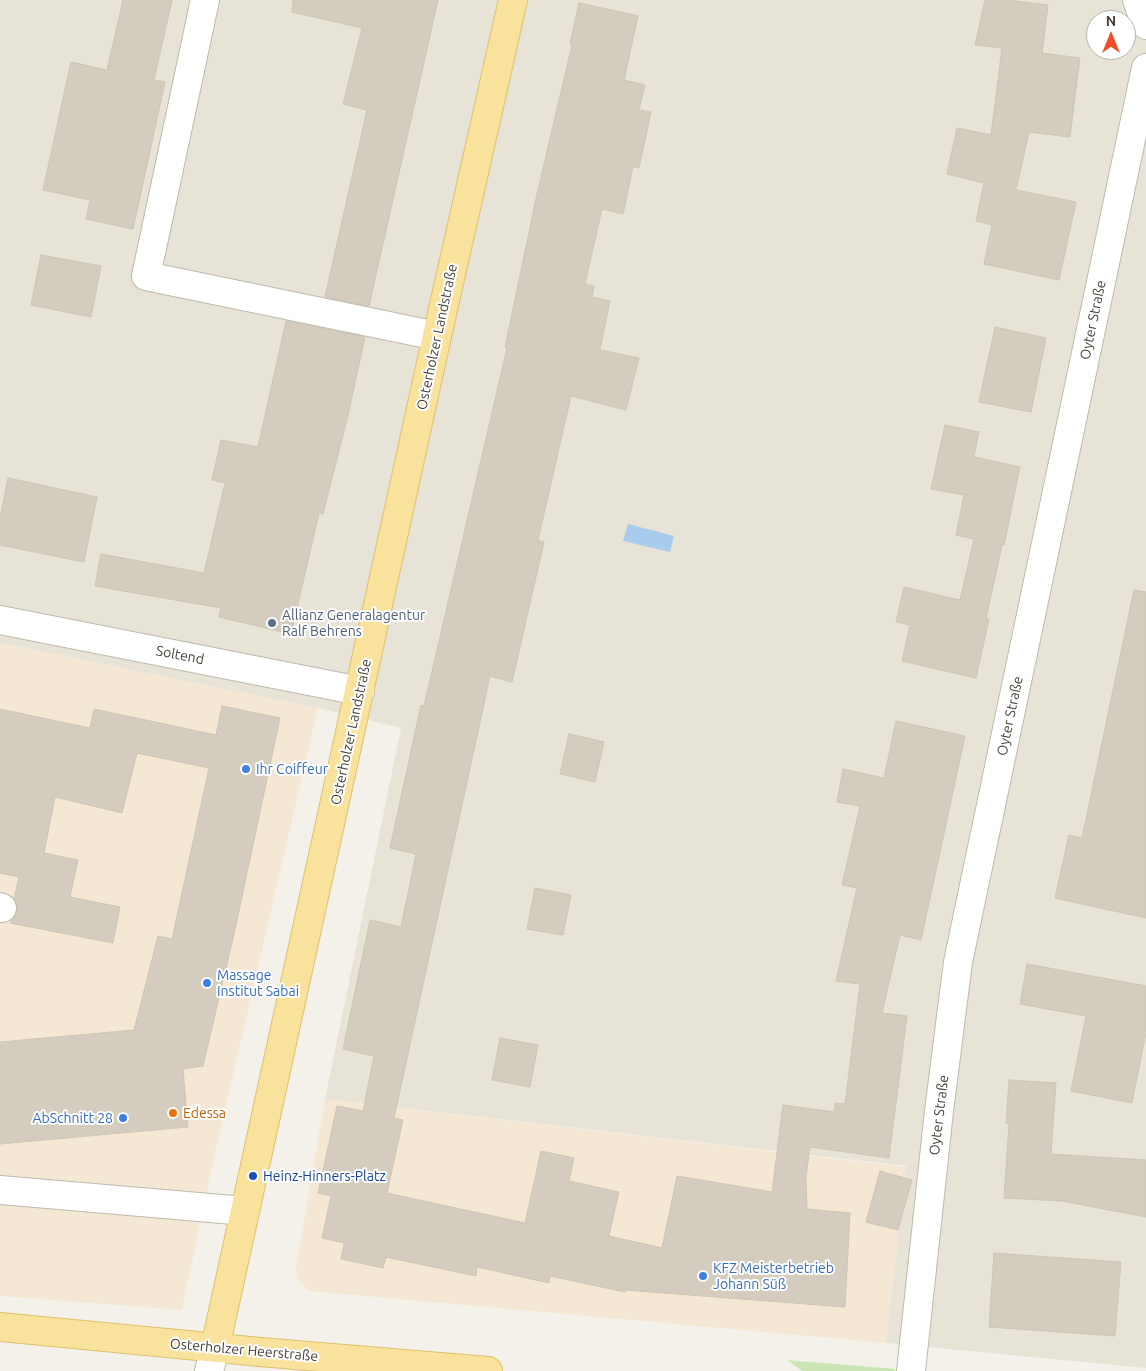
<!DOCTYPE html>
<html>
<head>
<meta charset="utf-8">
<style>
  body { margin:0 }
  #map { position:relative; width:1146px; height:1371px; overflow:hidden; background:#f3f1e9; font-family:Ubuntu,sans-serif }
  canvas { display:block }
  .north { position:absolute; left:1086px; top:10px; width:50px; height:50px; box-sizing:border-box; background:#fff; border:1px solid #b5b3af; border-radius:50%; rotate:0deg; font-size:14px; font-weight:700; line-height:20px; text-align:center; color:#464137 }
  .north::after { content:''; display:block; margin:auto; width:18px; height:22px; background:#ee4e25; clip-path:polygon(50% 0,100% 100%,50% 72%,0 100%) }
</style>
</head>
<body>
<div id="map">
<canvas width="1146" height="1371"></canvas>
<div class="north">N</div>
</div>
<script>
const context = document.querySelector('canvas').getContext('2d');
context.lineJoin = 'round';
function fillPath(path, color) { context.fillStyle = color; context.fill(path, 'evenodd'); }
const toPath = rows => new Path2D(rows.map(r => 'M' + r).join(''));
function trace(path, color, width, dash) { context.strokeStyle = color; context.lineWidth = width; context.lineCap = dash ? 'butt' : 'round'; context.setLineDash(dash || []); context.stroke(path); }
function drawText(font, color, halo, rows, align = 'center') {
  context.font = font + ' Ubuntu,sans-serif'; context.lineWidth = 4; context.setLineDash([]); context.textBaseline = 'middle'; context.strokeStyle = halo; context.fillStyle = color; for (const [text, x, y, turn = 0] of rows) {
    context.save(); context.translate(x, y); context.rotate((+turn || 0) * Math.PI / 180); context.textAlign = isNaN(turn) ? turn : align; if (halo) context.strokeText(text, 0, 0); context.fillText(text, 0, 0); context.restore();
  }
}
fillPath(toPath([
  [0,0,1146,0,1146,1368,886,1343,906,1166,325,1099,401,728,318,708,0,643],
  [1096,20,1126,20,1126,50,1096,50]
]), '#e7e3d7');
fillPath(toPath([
  [0,643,318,708,217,1144,182,1310,0,1296],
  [325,1099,906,1167,886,1343,309,1291,299,1282,296,1269]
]), '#f4e8d5');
fillPath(toPath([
  [787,1360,896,1369,894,1371,802,1371]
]), '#cce5b4');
fillPath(toPath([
  [628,524,674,536,670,552,623,541]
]), '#a8cdec');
const building = toPath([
  [123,0,172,0,154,80,165,82,133,229,86,219,90,200,43,190,71,62,107,70,123,0],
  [293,0,438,0,369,306,325,297,367,110,343,104,362,28,292,12,293,0],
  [985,0,1008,0,1048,5,1042,53,1080,58,1070,137,1029,132,1016,190,1076,202,1059,280,984,264,992,225,976,221,984,183,947,174,957,128,991,135,1002,48,975,45,985,0],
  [579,3,638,16,624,80,645,85,639,110,651,112,639,168,633,167,623,214,602,209,585,284,594,286,592,297,610,301,600,350,639,358,626,410,571,396,538,540,544,542,512,682,490,676,394,1118,403,1120,387,1193,525,1223,541,1151,574,1158,569,1181,619,1192,609,1236,662,1248,677,1176,772,1192,783,1105,834,1112,835,1103,845,1104,860,984,836,981,857,888,842,885,860,806,837,802,843,769,884,778,896,721,965,736,921,940,900,935,882,1013,907,1016,889,1158,810,1147,806,1177,807,1209,850,1213,845,1307,625,1290,625,1292,550,1276,549,1283,477,1267,476,1276,386,1257,383,1268,341,1259,344,1243,322,1238,331,1196,318,1193,337,1106,363,1111,374,1056,343,1049,370,920,401,927,416,854,390,848,421,705,424,706,507,348,505,347,537,194,572,45,570,44,579,3],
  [41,255,101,266,91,317,31,305,41,255],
  [286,321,365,337,348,415,323,514,319,513,291,634,219,617,221,608,95,586,101,554,204,573,225,483,212,480,221,440,258,447,286,321],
  [995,327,1046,338,1031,412,979,402,995,327],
  [945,425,979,432,974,457,1020,467,1004,545,1002,545,986,619,989,619,976,678,902,661,910,625,896,622,904,587,960,600,974,539,956,535,964,495,931,489,945,425],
  [8,478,97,497,84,562,0,545,0,519,8,478],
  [1134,590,1146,592,1146,918,1055,898,1069,835,1082,838,1134,590],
  [222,706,280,718,234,934,203,1066,183,1069,188,1127,0,1144,0,1042,134,1030,158,936,172,939,209,768,137,753,122,813,55,797,44,853,78,860,70,897,120,907,113,943,10,923,16,915,18,908,14,899,19,877,0,873,0,709,90,728,94,709,216,735,222,706],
  [569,734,604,742,595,782,560,774,569,734],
  [535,888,571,895,563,935,527,929,535,888],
  [1027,964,1146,986,1146,1033,1132,1103,1071,1091,1086,1016,1020,1004,1027,964],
  [500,1038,538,1045,530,1087,492,1080,500,1038],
  [1009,1080,1056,1083,1051,1154,1146,1160,1146,1217,1062,1201,1004,1198,1009,1123,1006,1123,1009,1080],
  [880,1171,912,1180,898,1230,866,1222,880,1171],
  [994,1253,1121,1262,1115,1336,989,1327,994,1253]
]);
fillPath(building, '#d4cdbf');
trace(building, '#cfc5b2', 1);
const minor = toPath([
  [205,0,146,276,437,336],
  [1137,0,1146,25],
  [0,620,360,691],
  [0,907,2,908],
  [0,1190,245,1211],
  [209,1371,215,1348],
  [911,1371,939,1111,958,962,1146,68]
]);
const major = toPath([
  [0,1327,260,1352,488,1371],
  [215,1348,437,336,513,0]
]);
trace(minor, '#beb9ac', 30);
trace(major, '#ddc16d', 30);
trace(minor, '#fff', 28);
trace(major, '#f9e39c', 28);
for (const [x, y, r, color] of [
  [272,623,5,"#5c6f8a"],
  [246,769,5,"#3f7fe0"],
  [207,983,5,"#3f7fe0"],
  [173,1113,5,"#e8710a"],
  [123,1118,5,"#3f7fe0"],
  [253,1176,5,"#1a4fb4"],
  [703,1276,5,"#3f7fe0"]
]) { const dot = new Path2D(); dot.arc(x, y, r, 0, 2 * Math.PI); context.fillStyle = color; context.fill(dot); trace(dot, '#fff', 2); }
drawText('14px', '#464137', '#fff', [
  ["Oyter Straße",1093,320,-78],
  ["Osterholzer Landstraße",437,337,-78],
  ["Soltend",180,655,11],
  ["Oyter Straße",1010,716,-78],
  ["Osterholzer Landstraße",351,732,-78],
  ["Oyter Straße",939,1115,-83],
  ["Osterholzer Heerstraße",244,1350,5]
]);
drawText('14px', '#4e5e75', '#fff', [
  ["Allianz Generalagentur",282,615],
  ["Ralf Behrens",282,631]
], 'left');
drawText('14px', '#366cbe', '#fff', [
  ["Ihr Coiffeur",256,769],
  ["Massage",217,975],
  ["Institut Sabai",217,991],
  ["AbSchnitt 28",113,1118,"right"],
  ["KFZ Meisterbetrieb",713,1268],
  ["Johann Süß",713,1284]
], 'left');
drawText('14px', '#c56008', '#fff', [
  ["Edessa",183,1113]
], 'left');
drawText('14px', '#164399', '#fff', [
  ["Heinz-Hinners-Platz",263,1176]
], 'left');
</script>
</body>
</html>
